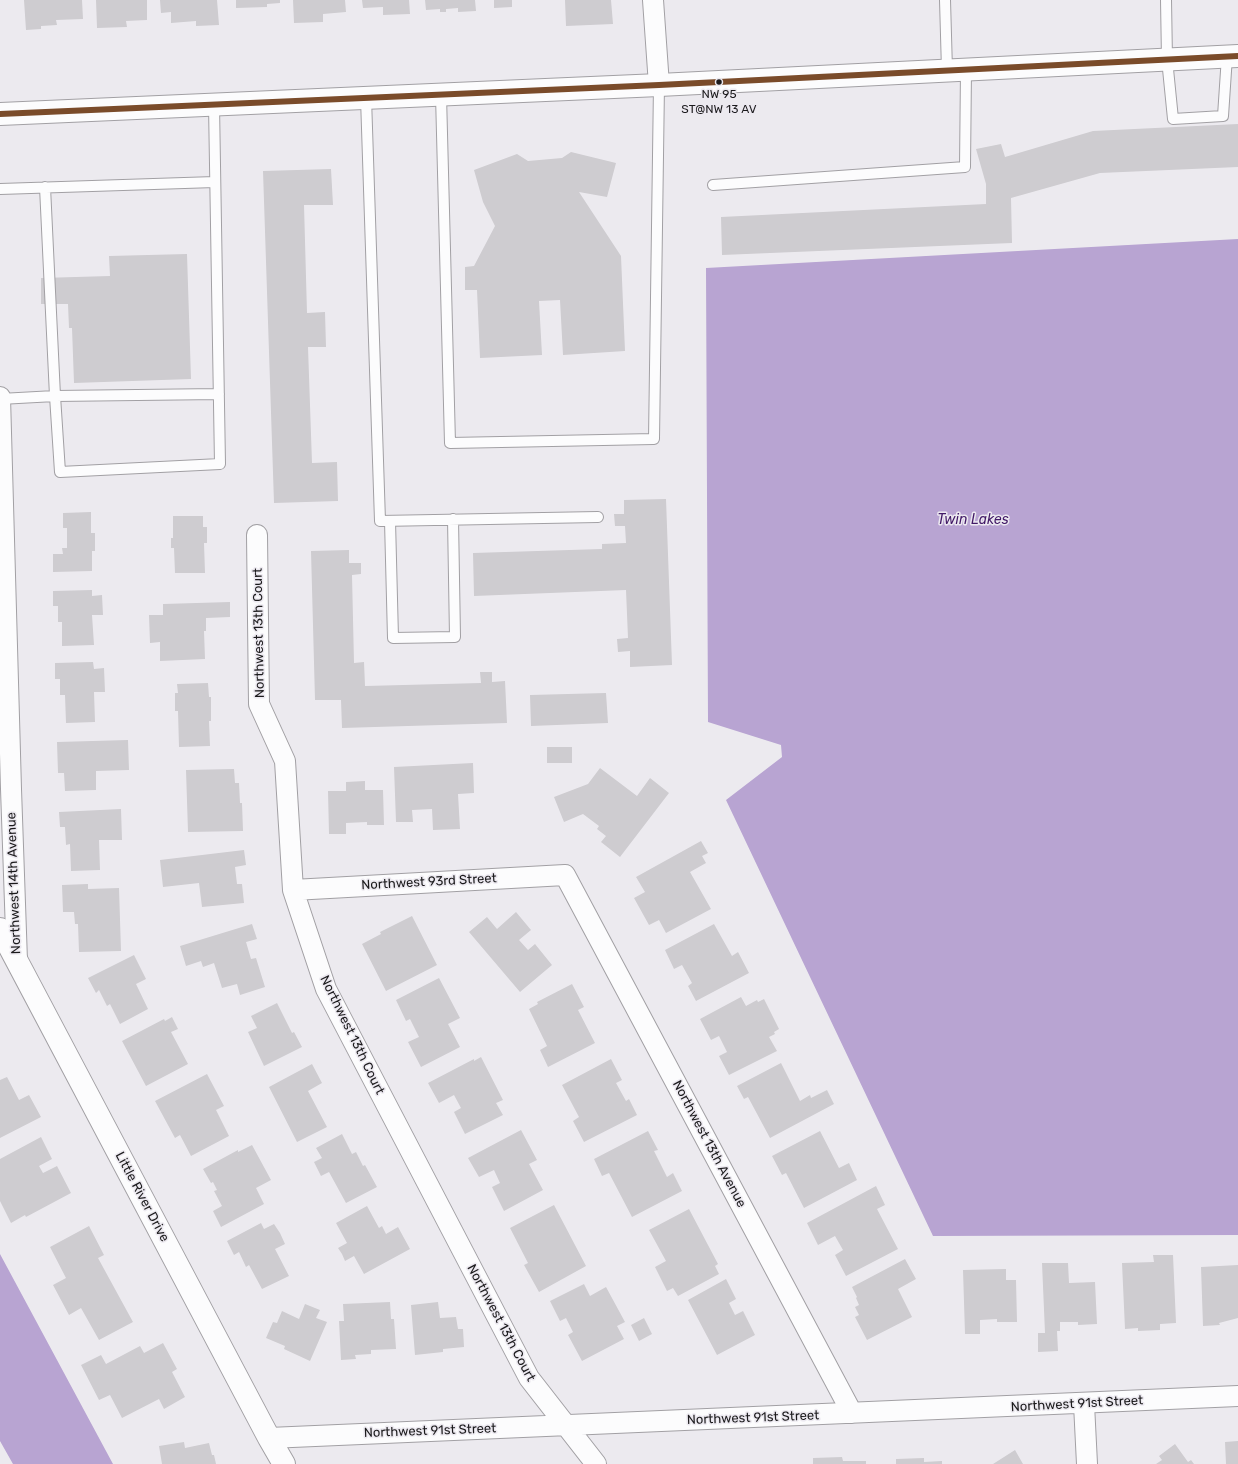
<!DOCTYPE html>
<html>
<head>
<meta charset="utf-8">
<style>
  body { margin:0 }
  canvas { display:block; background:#eceaef }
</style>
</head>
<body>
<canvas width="1238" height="1464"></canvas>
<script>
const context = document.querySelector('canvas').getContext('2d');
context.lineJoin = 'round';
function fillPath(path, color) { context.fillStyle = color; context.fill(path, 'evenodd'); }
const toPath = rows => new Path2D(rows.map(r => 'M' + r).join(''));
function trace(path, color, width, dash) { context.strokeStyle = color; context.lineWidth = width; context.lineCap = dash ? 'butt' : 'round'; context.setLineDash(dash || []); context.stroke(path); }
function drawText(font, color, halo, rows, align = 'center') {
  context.font = font + ' Rubik,sans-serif'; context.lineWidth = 3; context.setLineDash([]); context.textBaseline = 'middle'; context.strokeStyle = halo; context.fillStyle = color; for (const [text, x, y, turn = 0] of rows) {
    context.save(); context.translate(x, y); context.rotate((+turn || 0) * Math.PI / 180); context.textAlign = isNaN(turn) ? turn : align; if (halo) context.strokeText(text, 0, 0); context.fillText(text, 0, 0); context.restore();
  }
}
fillPath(toPath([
  [1238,239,1238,1235,933,1236,726,800,782,757,781,745,708,722,706,268],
  [0,1254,113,1464,13,1464,0,1441]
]), '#b8a4d2');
fillPath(toPath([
  [24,0,82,0,83,19,56,20,57,25,41,26,41,29,26,30],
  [96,0,147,0,147,20,126,21,127,27,97,28],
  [160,0,217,0,219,25,196,26,196,21,171,23,171,12,161,13],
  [236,0,280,0,280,3,267,4,267,7,236,8],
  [293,0,345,0,346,12,323,14,323,22,294,23],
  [362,0,409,0,410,14,383,15,383,7,363,8],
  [425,0,475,0,476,11,458,12,458,8,446,9,446,12,440,12,440,9,426,10],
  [494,0,512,0,512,7,494,8],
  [565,0,611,0,613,24,566,26],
  [1238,124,1238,167,1100,173,1011,198,1012,243,722,255,721,217,986,204,986,184,976,149,1001,144,1005,157,1093,131],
  [571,152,616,163,607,197,579,192,621,256,625,351,563,355,560,300,539,301,542,355,480,358,477,290,465,290,465,267,474,266,495,226,483,202,474,170,517,154,528,161,562,158],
  [331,169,333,205,304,205,307,313,325,312,326,347,308,347,312,463,337,462,338,501,274,503,263,171],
  [187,254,191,379,74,383,72,328,69,328,68,304,41,304,41,278,110,276,109,256],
  [666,499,672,665,630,667,630,651,618,652,617,639,628,638,626,590,474,596,473,553,602,549,602,544,626,543,625,526,615,526,614,514,624,514,624,500],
  [91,512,91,533,95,533,95,551,92,551,92,571,53,572,53,554,63,554,62,548,67,548,67,528,63,528,63,513],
  [173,516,203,516,203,527,207,527,207,543,204,543,205,573,175,573,174,548,171,548,171,538,173,538],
  [349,550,349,563,361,563,361,574,352,575,354,663,364,662,365,686,481,683,480,672,492,672,492,682,505,681,507,723,342,728,341,700,315,700,311,551],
  [92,590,92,596,102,595,103,615,92,615,94,645,62,646,62,622,58,622,58,606,53,606,53,591],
  [230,602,230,617,206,618,206,631,204,631,205,659,160,661,160,642,150,643,149,615,163,615,163,604],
  [93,662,94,669,104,668,105,692,94,692,95,722,66,723,65,695,60,695,60,679,55,679,55,663],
  [208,683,209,697,211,697,211,721,209,721,210,746,179,747,178,711,175,711,175,693,178,693,177,684],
  [606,693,608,723,531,726,530,695],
  [128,740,129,770,96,771,96,790,65,791,64,773,58,773,57,742],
  [547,747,572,747,572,763,547,763],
  [473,763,474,793,458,794,460,829,433,830,432,809,412,810,413,822,396,822,394,767],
  [600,768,637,796,650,778,669,793,620,857,601,842,606,836,597,829,599,826,583,814,564,822,554,797,588,784],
  [234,769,235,783,239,783,240,803,242,803,243,831,188,832,186,770],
  [365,781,365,790,383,790,384,825,367,825,367,822,346,823,346,834,329,834,328,791,346,791,346,782],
  [121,809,122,840,99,840,100,870,71,871,70,844,66,845,65,827,60,827,59,812],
  [701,841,708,853,702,856,706,863,690,872,711,909,666,933,659,920,649,925,634,898,645,892,636,877],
  [244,850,246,865,235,867,237,884,242,884,244,903,202,907,199,883,163,887,160,860],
  [88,884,88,889,119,888,121,951,79,952,78,924,75,924,74,912,63,912,62,885],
  [516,912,531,930,519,940,528,950,535,944,552,965,520,992,469,932,487,917,497,929],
  [412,916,437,965,386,991,362,944,381,934,380,932],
  [252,924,257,939,246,942,251,959,256,958,265,987,240,995,237,984,222,988,214,963,203,967,201,961,186,966,180,946],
  [714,924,732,956,738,952,749,973,696,1001,688,986,692,983,682,965,674,969,665,950],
  [134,955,146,979,136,984,148,1009,120,1024,110,1004,107,1006,99,990,96,993,88,978],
  [439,978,460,1018,448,1024,460,1047,421,1067,408,1042,419,1037,410,1019,406,1021,396,1000],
  [572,984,584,1007,578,1010,595,1043,548,1067,540,1050,547,1046,529,1009,538,1004,537,1002],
  [741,997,746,1006,757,1000,758,1002,764,999,779,1029,774,1032,775,1034,769,1037,777,1051,729,1075,719,1056,727,1052,719,1036,711,1040,700,1019],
  [277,1003,292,1033,294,1032,302,1047,264,1066,248,1032,257,1028,251,1016],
  [172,1017,178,1029,171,1032,188,1064,146,1086,122,1041,164,1019,165,1021],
  [481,1057,503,1100,496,1103,503,1115,465,1134,454,1112,461,1108,454,1095,439,1103,428,1083,474,1059,474,1061],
  [611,1059,622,1080,616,1083,626,1101,629,1099,637,1115,584,1142,573,1121,579,1117,562,1085],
  [781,1063,800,1101,810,1095,811,1098,827,1090,834,1104,770,1138,748,1097,744,1099,737,1086],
  [312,1064,322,1083,308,1091,327,1127,297,1142,269,1087],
  [207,1074,224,1106,216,1110,229,1136,191,1156,180,1135,175,1138,155,1101],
  [7,1077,19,1100,29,1095,41,1117,0,1138,0,1080],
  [521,1130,537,1160,529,1164,543,1190,504,1211,492,1187,500,1183,494,1170,479,1177,468,1158],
  [648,1131,658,1150,654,1151,667,1177,673,1173,682,1191,632,1217,609,1173,602,1176,594,1159],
  [820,1131,839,1168,849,1163,857,1180,804,1208,786,1173,782,1175,772,1156],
  [342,1134,352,1154,356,1152,363,1166,365,1165,377,1187,346,1203,329,1172,321,1176,314,1162,322,1158,316,1148],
  [41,1137,52,1159,39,1166,43,1173,57,1166,71,1193,26,1217,25,1215,11,1223,0,1201,0,1159],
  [252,1145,271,1180,256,1188,264,1204,221,1227,213,1211,222,1206,214,1191,217,1190,213,1182,211,1183,203,1169,238,1150,238,1152],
  [876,1186,885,1205,877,1209,898,1249,846,1276,835,1255,843,1250,835,1236,818,1245,807,1223],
  [554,1205,586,1266,539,1292,524,1265,528,1263,510,1228],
  [367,1206,379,1228,382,1226,386,1234,398,1227,410,1249,364,1274,354,1256,345,1261,342,1254,338,1248,347,1243,336,1223],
  [689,1209,718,1264,715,1266,719,1274,678,1296,673,1288,667,1291,655,1267,666,1261,649,1230],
  [261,1223,264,1229,274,1224,280,1233,285,1244,275,1249,289,1276,262,1289,249,1265,246,1267,239,1252,234,1255,227,1241],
  [89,1226,104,1255,98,1258,133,1322,99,1340,81,1308,69,1315,53,1285,66,1278,50,1247],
  [1153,1255,1173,1255,1176,1323,1160,1324,1160,1330,1138,1331,1138,1328,1125,1329,1122,1263,1154,1262],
  [905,1259,916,1279,898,1289,912,1317,867,1340,855,1317,859,1315,855,1307,859,1305,856,1298,857,1297,852,1287],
  [1042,1263,1068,1263,1069,1283,1095,1282,1097,1324,1078,1325,1078,1322,1060,1322,1060,1331,1057,1331,1058,1351,1038,1352,1038,1333,1045,1333],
  [1238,1265,1238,1318,1219,1323,1220,1325,1203,1326,1201,1267],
  [1006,1269,1006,1280,1016,1280,1017,1322,997,1322,997,1319,980,1320,980,1334,965,1334,963,1270],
  [726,1279,736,1299,729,1303,735,1315,743,1311,755,1335,717,1355,688,1300],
  [584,1284,590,1296,606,1287,625,1322,617,1326,624,1339,582,1361,568,1335,573,1332,566,1318,560,1321,550,1301],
  [390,1302,391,1319,394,1319,396,1349,371,1350,371,1354,355,1355,356,1359,341,1360,339,1321,344,1321,343,1304],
  [438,1302,440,1318,456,1317,458,1329,463,1329,464,1347,443,1349,443,1352,415,1355,411,1305],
  [305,1304,320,1310,316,1318,327,1322,310,1361,284,1349,285,1346,266,1338,273,1322,277,1323,282,1311,299,1319],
  [644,1318,652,1334,639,1341,631,1325],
  [163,1343,177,1369,172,1372,185,1397,164,1409,159,1399,122,1418,110,1395,99,1400,81,1365,101,1355,106,1364,140,1346,144,1353],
  [1238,1441,1238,1464,1226,1464,1225,1442],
  [184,1442,185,1448,209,1443,212,1455,214,1455,216,1464,162,1464,159,1446],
  [1175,1444,1188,1462,1191,1460,1194,1464,1156,1464,1162,1460,1159,1456],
  [1015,1450,1023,1464,993,1464],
  [842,1457,843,1461,866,1461,866,1464,813,1464,813,1458],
  [924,1458,924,1462,942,1461,942,1464,896,1464,896,1459]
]), '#ceccd0');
const lane = toPath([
  [945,0,947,70],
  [1166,0,1167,59,1173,119,1223,116,1227,56],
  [441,95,450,443,654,439,659,85],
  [366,98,380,521,598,517],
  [713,185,965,167,966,70],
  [45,187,55,396,219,394],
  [0,189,215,182],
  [0,399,55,396,60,472,220,464,214,105],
  [390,521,393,638,455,637,453,519]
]);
const street = toPath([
  [653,0,659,85],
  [0,397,11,789,17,961],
  [257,535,259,704,285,761,293,890,326,989,529,1378,596,1464],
  [293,890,565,875,852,1413],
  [1084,1404,1087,1464],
  [269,1438,1238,1396]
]);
const secondary = toPath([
  [0,114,659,85,1238,56],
  [0,929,269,1438,284,1464]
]);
trace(lane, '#a2a0a4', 12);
trace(street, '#a2a0a4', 22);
trace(secondary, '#a2a0a4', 24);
trace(lane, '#fcfcfd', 10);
trace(street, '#fcfcfd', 20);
trace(secondary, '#fcfcfd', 22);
trace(toPath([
  [0,114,659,85,1238,56]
]), '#7a4b2a', 6);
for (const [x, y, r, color] of [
  [719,82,3.5,"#1b1a1c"]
]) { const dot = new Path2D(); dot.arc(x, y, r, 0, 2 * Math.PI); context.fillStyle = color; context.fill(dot); trace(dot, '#ece9f0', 1.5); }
drawText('12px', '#1b1a1c', '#ece9f0', [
  ["NW 95",719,95],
  ["ST@NW 13 AV",719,110]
]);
drawText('13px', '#1b1a1c', '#ece9f0', [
  ["Northwest 13th Court",259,633,-91],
  ["Northwest 93rd Street",429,882,-3],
  ["Northwest 14th Avenue",14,883,-92],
  ["Northwest 13th Court",352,1035,64],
  ["Northwest 13th Avenue",709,1144,62],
  ["Little River Drive",142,1197,62],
  ["Northwest 13th Court",501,1323,62],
  ["Northwest 91st Street",1077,1404,-3],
  ["Northwest 91st Street",753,1418,-2],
  ["Northwest 91st Street",430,1431,-2]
]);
drawText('italic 14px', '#421a67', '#ece9f0', [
  ["Twin Lakes",973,520]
]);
</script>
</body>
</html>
